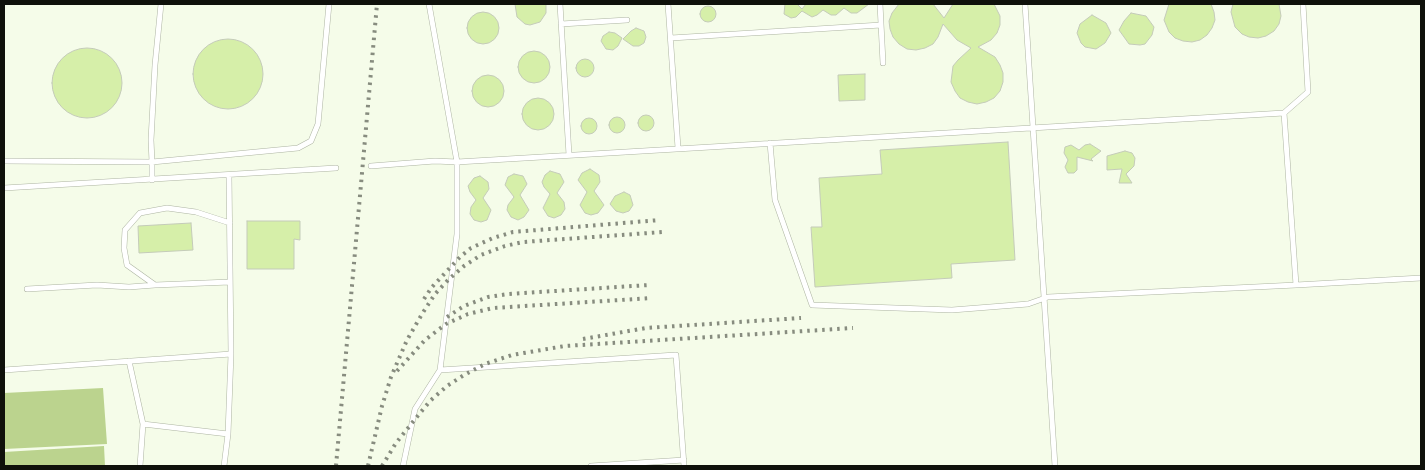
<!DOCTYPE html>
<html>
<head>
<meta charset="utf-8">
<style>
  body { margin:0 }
  #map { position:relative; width:1425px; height:470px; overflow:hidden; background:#f5fce9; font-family:"Golos Text",sans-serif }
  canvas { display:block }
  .frame { position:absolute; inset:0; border:5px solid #0f110b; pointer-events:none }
</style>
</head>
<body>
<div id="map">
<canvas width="1425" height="470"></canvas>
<div class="frame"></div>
</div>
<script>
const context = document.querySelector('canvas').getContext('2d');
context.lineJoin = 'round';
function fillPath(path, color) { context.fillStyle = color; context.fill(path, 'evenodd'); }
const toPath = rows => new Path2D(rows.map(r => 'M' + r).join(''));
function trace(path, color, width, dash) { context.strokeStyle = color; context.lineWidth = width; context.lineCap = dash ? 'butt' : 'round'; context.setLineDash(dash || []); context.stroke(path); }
fillPath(toPath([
  [103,388,107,444,4,449,4,393],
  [104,446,105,466,4,466,4,452]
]), '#bbd38e');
const building = toPath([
  [515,4,546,4,546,13,540,22,530,25,525,24,517,17,515,4],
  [785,4,797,4,802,9,806,4,869,4,857,13,851,13,844,8,836,15,831,15,823,10,817,15,812,17,802,11,796,17,791,18,784,14,785,4],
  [899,4,933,4,944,18,953,4,994,4,1000,16,1000,25,997,33,991,40,978,47,995,57,1000,65,1003,73,1003,82,1000,91,994,98,986,102,977,104,968,102,960,98,955,91,951,82,953,66,958,60,971,48,957,40,943,24,938,37,933,44,925,48,916,50,907,49,899,44,893,37,890,29,889,21,892,13,899,4],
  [1169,4,1211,4,1214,12,1215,20,1212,28,1207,35,1200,40,1192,42,1183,41,1175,38,1169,32,1164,20,1169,4],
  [1233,4,1279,4,1281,16,1279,24,1274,31,1266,36,1258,38,1249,37,1242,34,1235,27,1231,12,1233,4],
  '700 14a8 8 0 1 1 16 0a8 8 0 1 1-16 0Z',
  '467 28a16 16 0 1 1 32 0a16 16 0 1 1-32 0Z',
  [1131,13,1146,16,1154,27,1152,35,1145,44,1140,45,1129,44,1119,30,1124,21,1131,13],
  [1092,15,1106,23,1111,33,1105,43,1096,49,1085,47,1081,43,1077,33,1080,24,1092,15],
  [636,28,644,31,646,37,644,43,639,46,633,46,623,39,631,31,636,28],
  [609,32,615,33,622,38,618,46,613,50,606,49,601,41,603,36,609,32],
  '193 74a35 35 0 1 1 70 0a35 35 0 1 1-70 0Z',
  '52 83a35 35 0 1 1 70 0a35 35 0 1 1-70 0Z',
  '518 67a16 16 0 1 1 32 0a16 16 0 1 1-32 0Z',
  '576 68a9 9 0 1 1 18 0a9 9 0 1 1-18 0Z',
  [865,74,865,100,839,101,838,75,865,74],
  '472 91a16 16 0 1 1 32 0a16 16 0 1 1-32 0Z',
  '522 114a16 16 0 1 1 32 0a16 16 0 1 1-32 0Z',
  '638 123a8 8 0 1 1 16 0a8 8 0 1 1-16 0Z',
  '609 125a8 8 0 1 1 16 0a8 8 0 1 1-16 0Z',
  '581 126a8 8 0 1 1 16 0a8 8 0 1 1-16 0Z',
  [1008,142,1015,260,951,264,952,278,815,287,811,227,822,227,819,178,882,174,880,150,1008,142],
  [1090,144,1101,151,1091,159,1093,161,1077,157,1077,170,1074,173,1068,173,1065,167,1068,160,1064,153,1065,147,1071,145,1079,150,1085,145,1090,144],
  [1125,151,1132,153,1135,158,1134,166,1126,174,1132,183,1119,183,1122,169,1107,170,1107,156,1125,151],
  [590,169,599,175,600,182,594,191,604,205,598,213,591,215,585,213,580,205,587,192,578,180,582,173,590,169],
  [550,171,560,174,564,182,557,193,564,202,565,209,561,215,554,218,548,216,543,208,550,194,544,187,542,182,545,175,550,171],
  [514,174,523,176,527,184,520,195,529,210,524,217,518,220,511,217,507,210,508,205,514,197,505,185,508,177,514,174],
  [480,176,488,182,489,189,483,198,491,210,487,220,481,222,474,220,470,214,471,207,476,200,470,192,468,186,474,178,480,176],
  [624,192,630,195,633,205,629,211,623,213,616,211,610,204,615,196,624,192],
  [247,221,300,221,300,240,294,239,294,269,247,269,247,221],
  [191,223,193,250,139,253,138,226,191,223]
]);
fillPath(building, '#d6efa9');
trace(building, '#c4cbb9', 1);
const service = toPath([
  [429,4,457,162,1284,113,1296,285,1421,278],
  [560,4,569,155],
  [668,4,678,148],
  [880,4,883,63],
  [1025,4,1055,466],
  [561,24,627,20],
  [671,38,881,25],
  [1284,113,1308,92,1303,4],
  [770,143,775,200,812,305,952,310,1028,304,1048,297,1296,285],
  [4,161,152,162,151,140,155,65,161,4],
  [371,166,435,161,457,162,457,234,440,370],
  [152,180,152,162,298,148,311,141,318,124,329,4],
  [4,188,336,168],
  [230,223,196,212,167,208,140,213,125,230,124,248,127,265,155,285,230,282],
  [27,289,97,285,129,287,155,285],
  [129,361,143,424,228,434],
  [4,370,231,354,229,176],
  [140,466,143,424],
  [224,466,228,434,231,354],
  [403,466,415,409,440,370,676,355,684,466],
  [591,466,684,460]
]);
trace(service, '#adb4a2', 6);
trace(service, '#fff', 5);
trace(toPath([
  [424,299,432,287,460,257,471,248,493,238,513,232,660,220],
  [447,317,464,306,488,297,508,294,649,285],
  [583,339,646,328,801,318],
  [397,371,425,340,446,324,468,314,493,308,652,298],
  [336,466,377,4],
  [368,466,382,406,391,377,407,340,422,314,435,294,449,279,464,266,481,255,505,246,523,242,663,232],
  [382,466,396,443,416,418,430,401,447,386,464,375,485,364,512,355,565,346,853,328]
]), '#878c7f', 4, [2.5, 5]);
</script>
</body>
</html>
